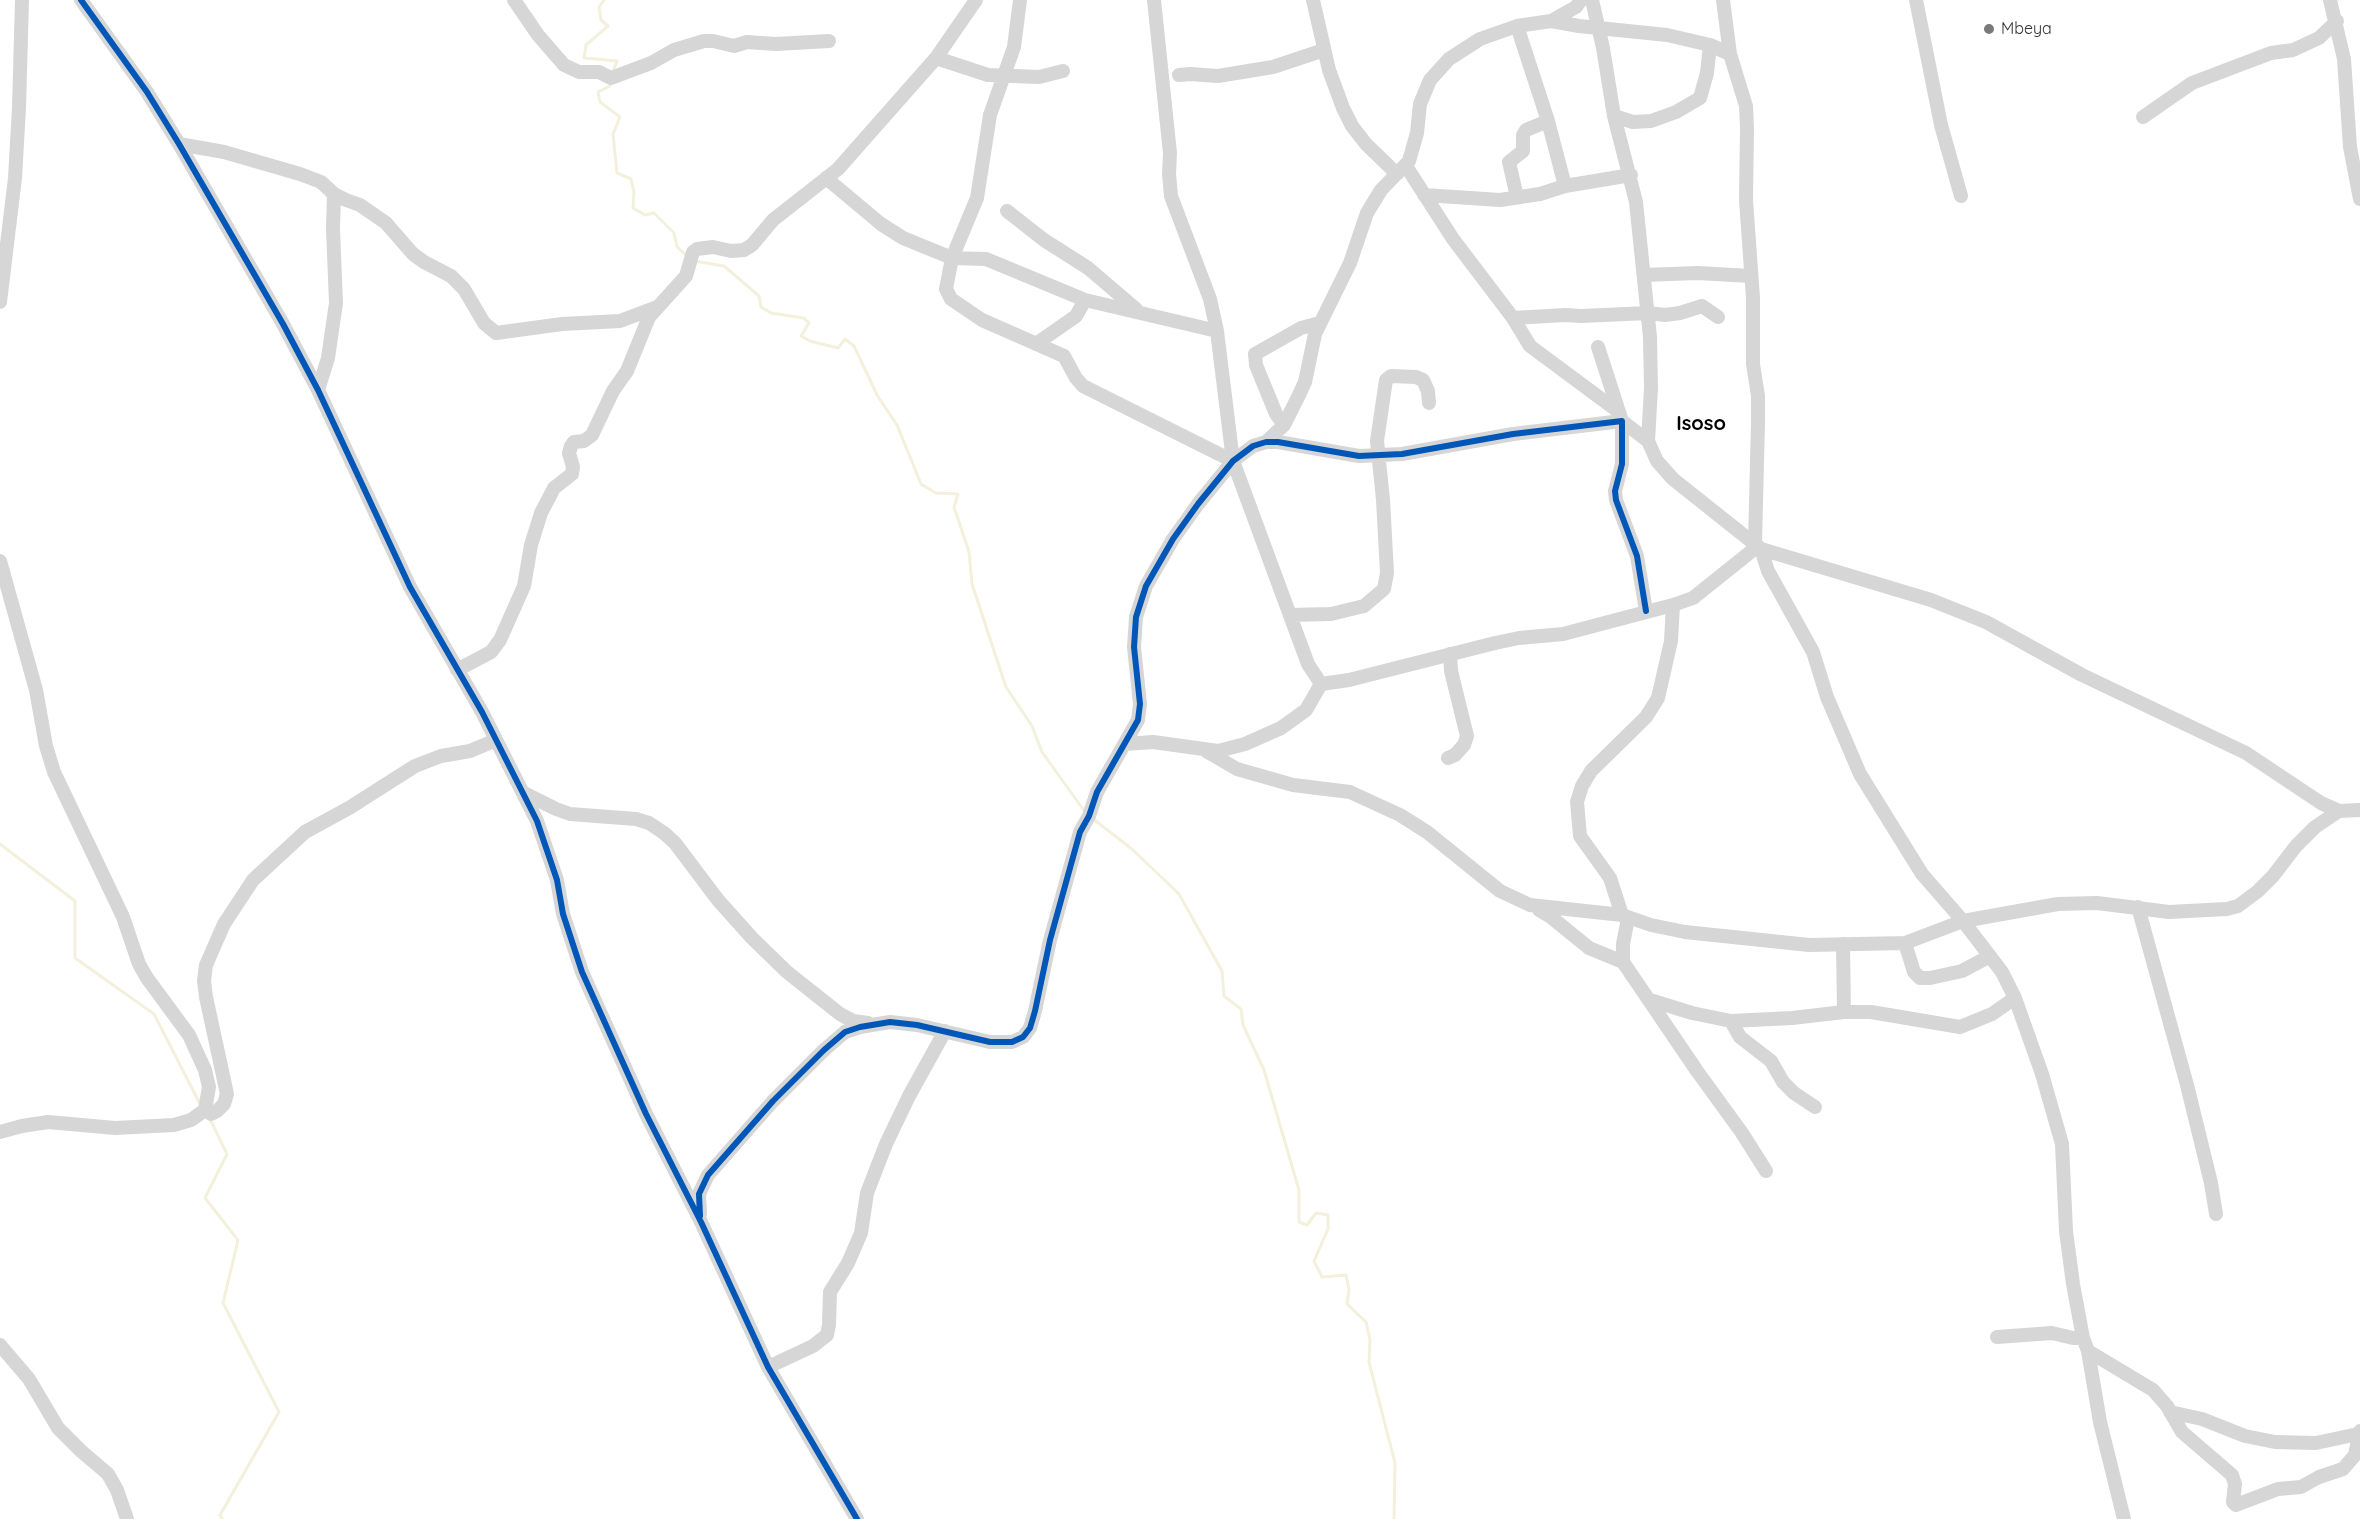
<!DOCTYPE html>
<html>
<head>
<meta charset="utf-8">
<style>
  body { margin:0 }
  canvas { display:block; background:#fff }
</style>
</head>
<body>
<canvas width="2360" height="1519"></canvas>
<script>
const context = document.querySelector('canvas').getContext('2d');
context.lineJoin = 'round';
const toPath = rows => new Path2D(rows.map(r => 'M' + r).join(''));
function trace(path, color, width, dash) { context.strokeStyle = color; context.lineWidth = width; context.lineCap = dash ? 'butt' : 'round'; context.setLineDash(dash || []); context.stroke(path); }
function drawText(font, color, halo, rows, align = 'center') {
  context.font = font + ' Quicksand,sans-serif'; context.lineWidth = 6; context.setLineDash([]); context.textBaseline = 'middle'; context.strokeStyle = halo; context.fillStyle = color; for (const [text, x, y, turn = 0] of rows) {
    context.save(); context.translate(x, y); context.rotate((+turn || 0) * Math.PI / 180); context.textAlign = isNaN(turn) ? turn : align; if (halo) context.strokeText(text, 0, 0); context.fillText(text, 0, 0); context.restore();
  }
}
trace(toPath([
  [604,0,599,7,601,20,608,26,586,45,584,58,617,61,613,72],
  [610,81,610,86,598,92,600,102,620,117,613,134,617,173,631,179,634,192,633,208,645,215,654,213,674,233,677,247,686,255],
  [694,261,724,266,759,296,761,307,771,313,804,318,809,323,801,336,810,341,838,348,845,339,854,346,877,395,897,425,921,484,936,493,958,494,954,507,969,552,972,584,1006,687,1032,726,1042,752,1085,812],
  [1092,818,1133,850,1179,894,1222,971,1224,996,1241,1009,1243,1025,1264,1070,1299,1190,1299,1222,1307,1225,1316,1213,1328,1215,1328,1229,1314,1261,1322,1277,1346,1275,1349,1290,1347,1304,1366,1322,1370,1340,1369,1362,1395,1463,1394,1519],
  [0,844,75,901,75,958,154,1014,200,1104],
  [209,1117,227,1154,205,1198,238,1240,223,1303,279,1412,220,1515,222,1519]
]), '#f3f0dc', 3);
trace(toPath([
  [81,0,147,92,179,144,283,324,318,390,410,587,482,712,537,821,557,880,563,914,582,972,646,1114,701,1222,768,1367,857,1519],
  [514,0,538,35,564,65,579,72,599,72,611,78,651,63,674,50,704,41,713,41,734,46,747,42,776,44,829,41],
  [1020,0,1014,47,990,115,977,198,952,258,946,289,951,299,982,320,1064,356,1076,378,1083,386,1233,461],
  [1154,0,1170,153,1169,174,1171,196,1210,299,1217,331,1233,461,1308,664,1321,684,1349,680,1495,643,1519,638,1563,634,1673,605,1693,598,1758,546],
  [1313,0,1329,70,1343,108,1352,126,1366,144,1397,174],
  [1592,0,1603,48,1614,116,1636,202,1650,337,1651,388,1648,441],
  [1723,0,1730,54,1746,106,1747,128,1746,200,1753,298,1753,364,1758,396,1758,422,1755,543],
  [1916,0,1941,125,1961,196],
  [2330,0,2344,59,2350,147,2360,199],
  [1551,21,1579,26,1667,35,1710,45,1730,54],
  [1517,26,1548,121,1565,186],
  [936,58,988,75,1039,77,1063,71],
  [1179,75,1190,74,1218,76,1273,67,1324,50],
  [1614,116,1633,122,1651,121,1676,112,1700,98,1707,73,1710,45],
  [2143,117,2192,83,2271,53,2293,50,2319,38,2337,21],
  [179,144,224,152,300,174,321,182,334,194,346,200,360,205,386,223,413,254,424,262,451,276,464,289,484,323,496,333,562,324,620,321,657,307],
  [1406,166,1453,239,1513,318,1530,346,1619,412,1622,421,1648,441,1657,461,1673,479,1761,549,1768,571,1813,652,1827,697,1860,774,1922,874,1963,921,2002,972,2015,998,2042,1074,2062,1144,2066,1231,2073,1284,2083,1338,2088,1351,2100,1422,2124,1519],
  [826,178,881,224,903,238,952,258,986,259,1085,300,1217,331],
  [1424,195,1500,200,1540,194,1565,186,1631,175],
  [1517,197,1509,162,1523,151,1523,135,1526,130,1548,121],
  [1007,211,1044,240,1088,268,1136,309],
  [1644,275,1697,273,1751,276],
  [0,302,15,178,19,108,22,0],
  [1513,318,1565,315,1581,316,1648,313,1665,315,1680,313,1702,306,1718,317],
  [1036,344,1076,316,1085,300],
  [1598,347,1619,412],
  [318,390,328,358,336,303,333,229,334,194],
  [1284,425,1276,414,1256,365,1255,354,1301,328,1320,323],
  [1266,442,1284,425,1299,395,1305,382,1315,334,1350,263,1367,213,1381,190,1409,161,1417,133,1420,104,1430,80,1449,59,1480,39,1517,26,1551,21,1576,7,1581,0],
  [1761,549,1931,600,1986,622,2082,675,2246,753,2321,803,2339,811],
  [0,561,36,690,46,746,54,772,123,917,139,964,147,978,189,1035,205,1070,209,1087,205,1110,191,1120,174,1125,115,1128,48,1122,22,1126,0,1132],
  [1290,615,1331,614,1364,606,1384,589,1387,573,1383,500,1377,441,1386,380,1391,376,1416,377,1423,380,1428,391,1429,403],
  [457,670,491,652,500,640,524,586,531,545,541,513,554,488,572,474,573,467,569,453,571,446,574,442,584,441,592,435,613,391,627,371,649,317,686,276,693,252,697,249,713,247,731,251,744,250,752,245,773,220,838,169,936,58,976,0],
  [1125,744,1153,742,1218,751,1245,744,1281,728,1306,710,1321,684],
  [1206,751,1237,769,1293,785,1350,792,1400,815,1427,832,1500,891,1530,905,1622,915,1651,925,1685,932,1809,945,1905,943,1963,921,2058,904,2097,903,2169,912,2227,909,2238,906,2258,891,2273,876,2296,846,2315,827,2339,811,2360,810],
  [1448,758,1455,755,1464,745,1467,736,1451,671,1450,654],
  [524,793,556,809,570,814,636,819,649,823,664,833,675,843,718,900,752,938,787,972,840,1014,853,1021,868,1023],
  [2138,907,2187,1085,2211,1183,2216,1214],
  [1539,910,1551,917,1589,948,1623,962],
  [1622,915,1610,878,1580,836,1577,802,1582,786,1591,771,1646,717,1658,698,1671,641,1673,605],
  [1628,918,1623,944,1623,962,1697,1071,1742,1133,1766,1171],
  [1905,943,1914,972,1920,978,1930,978,1962,971,1990,956],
  [1843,944,1844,1012],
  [1650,1000,1692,1013,1731,1021,1792,1018,1844,1012,1871,1012,1960,1027,1992,1014,2015,998],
  [1731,1021,1740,1037,1771,1061,1783,1082,1794,1093,1815,1107],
  [205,1110,211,1114,217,1111,224,1104,227,1094,206,997,204,981,206,965,224,924,253,880,305,832,349,808,415,766,441,756,470,751,496,740],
  [700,1214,699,1194,708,1175,773,1101,824,1050,845,1032,860,1027,890,1022,917,1025,990,1042,1012,1042,1023,1037,1030,1028,1035,1011,1050,940,1080,832,1089,816,1097,792,1138,720,1140,704,1134,647,1136,617,1146,586,1173,539,1198,504,1233,461,1253,446,1266,442,1278,442,1359,456,1402,454,1513,434,1622,421,1622,464,1615,491,1616,500,1637,556,1646,611],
  [1997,1337,2052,1333,2073,1338,2083,1338],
  [0,1345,29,1379,58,1428,81,1451,108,1474,117,1490,127,1519],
  [2088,1351,2153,1390,2167,1406,2182,1432,2232,1475,2235,1484,2233,1502,2236,1505,2278,1489,2301,1487,2319,1477,2343,1469,2355,1455,2360,1431],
  [768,1367,813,1346,827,1335,829,1325,830,1292,848,1263,861,1233,867,1193,886,1144,909,1096,945,1031],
  [2170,1412,2202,1419,2245,1436,2275,1442,2316,1443,2358,1434]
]), '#d6d6d6', 14);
trace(toPath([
  [81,0,147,92,179,144,283,324,318,390,410,587,482,712,537,821,557,880,563,914,582,972,646,1114,701,1222,768,1367,857,1519],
  [700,1216,699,1194,708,1175,773,1101,824,1050,845,1032,860,1027,890,1022,917,1025,990,1042,1012,1042,1023,1037,1030,1028,1035,1011,1050,940,1080,832,1089,816,1097,792,1138,720,1140,704,1134,647,1136,617,1146,586,1173,539,1198,504,1233,461,1253,446,1266,442,1278,442,1359,456,1402,454,1513,434,1622,421,1622,464,1615,491,1616,500,1637,556,1646,611]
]), '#0057b8', 6);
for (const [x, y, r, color] of [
  [1989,29,6,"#7a7a7a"]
]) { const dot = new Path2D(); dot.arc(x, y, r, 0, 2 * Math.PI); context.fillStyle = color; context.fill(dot); trace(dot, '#fff', 2); }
drawText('16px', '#323232', '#fff', [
  ["Mbeya",2001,29]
], 'left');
drawText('bold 20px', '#000', '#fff', [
  ["Isoso",1701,424]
]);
</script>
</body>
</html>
